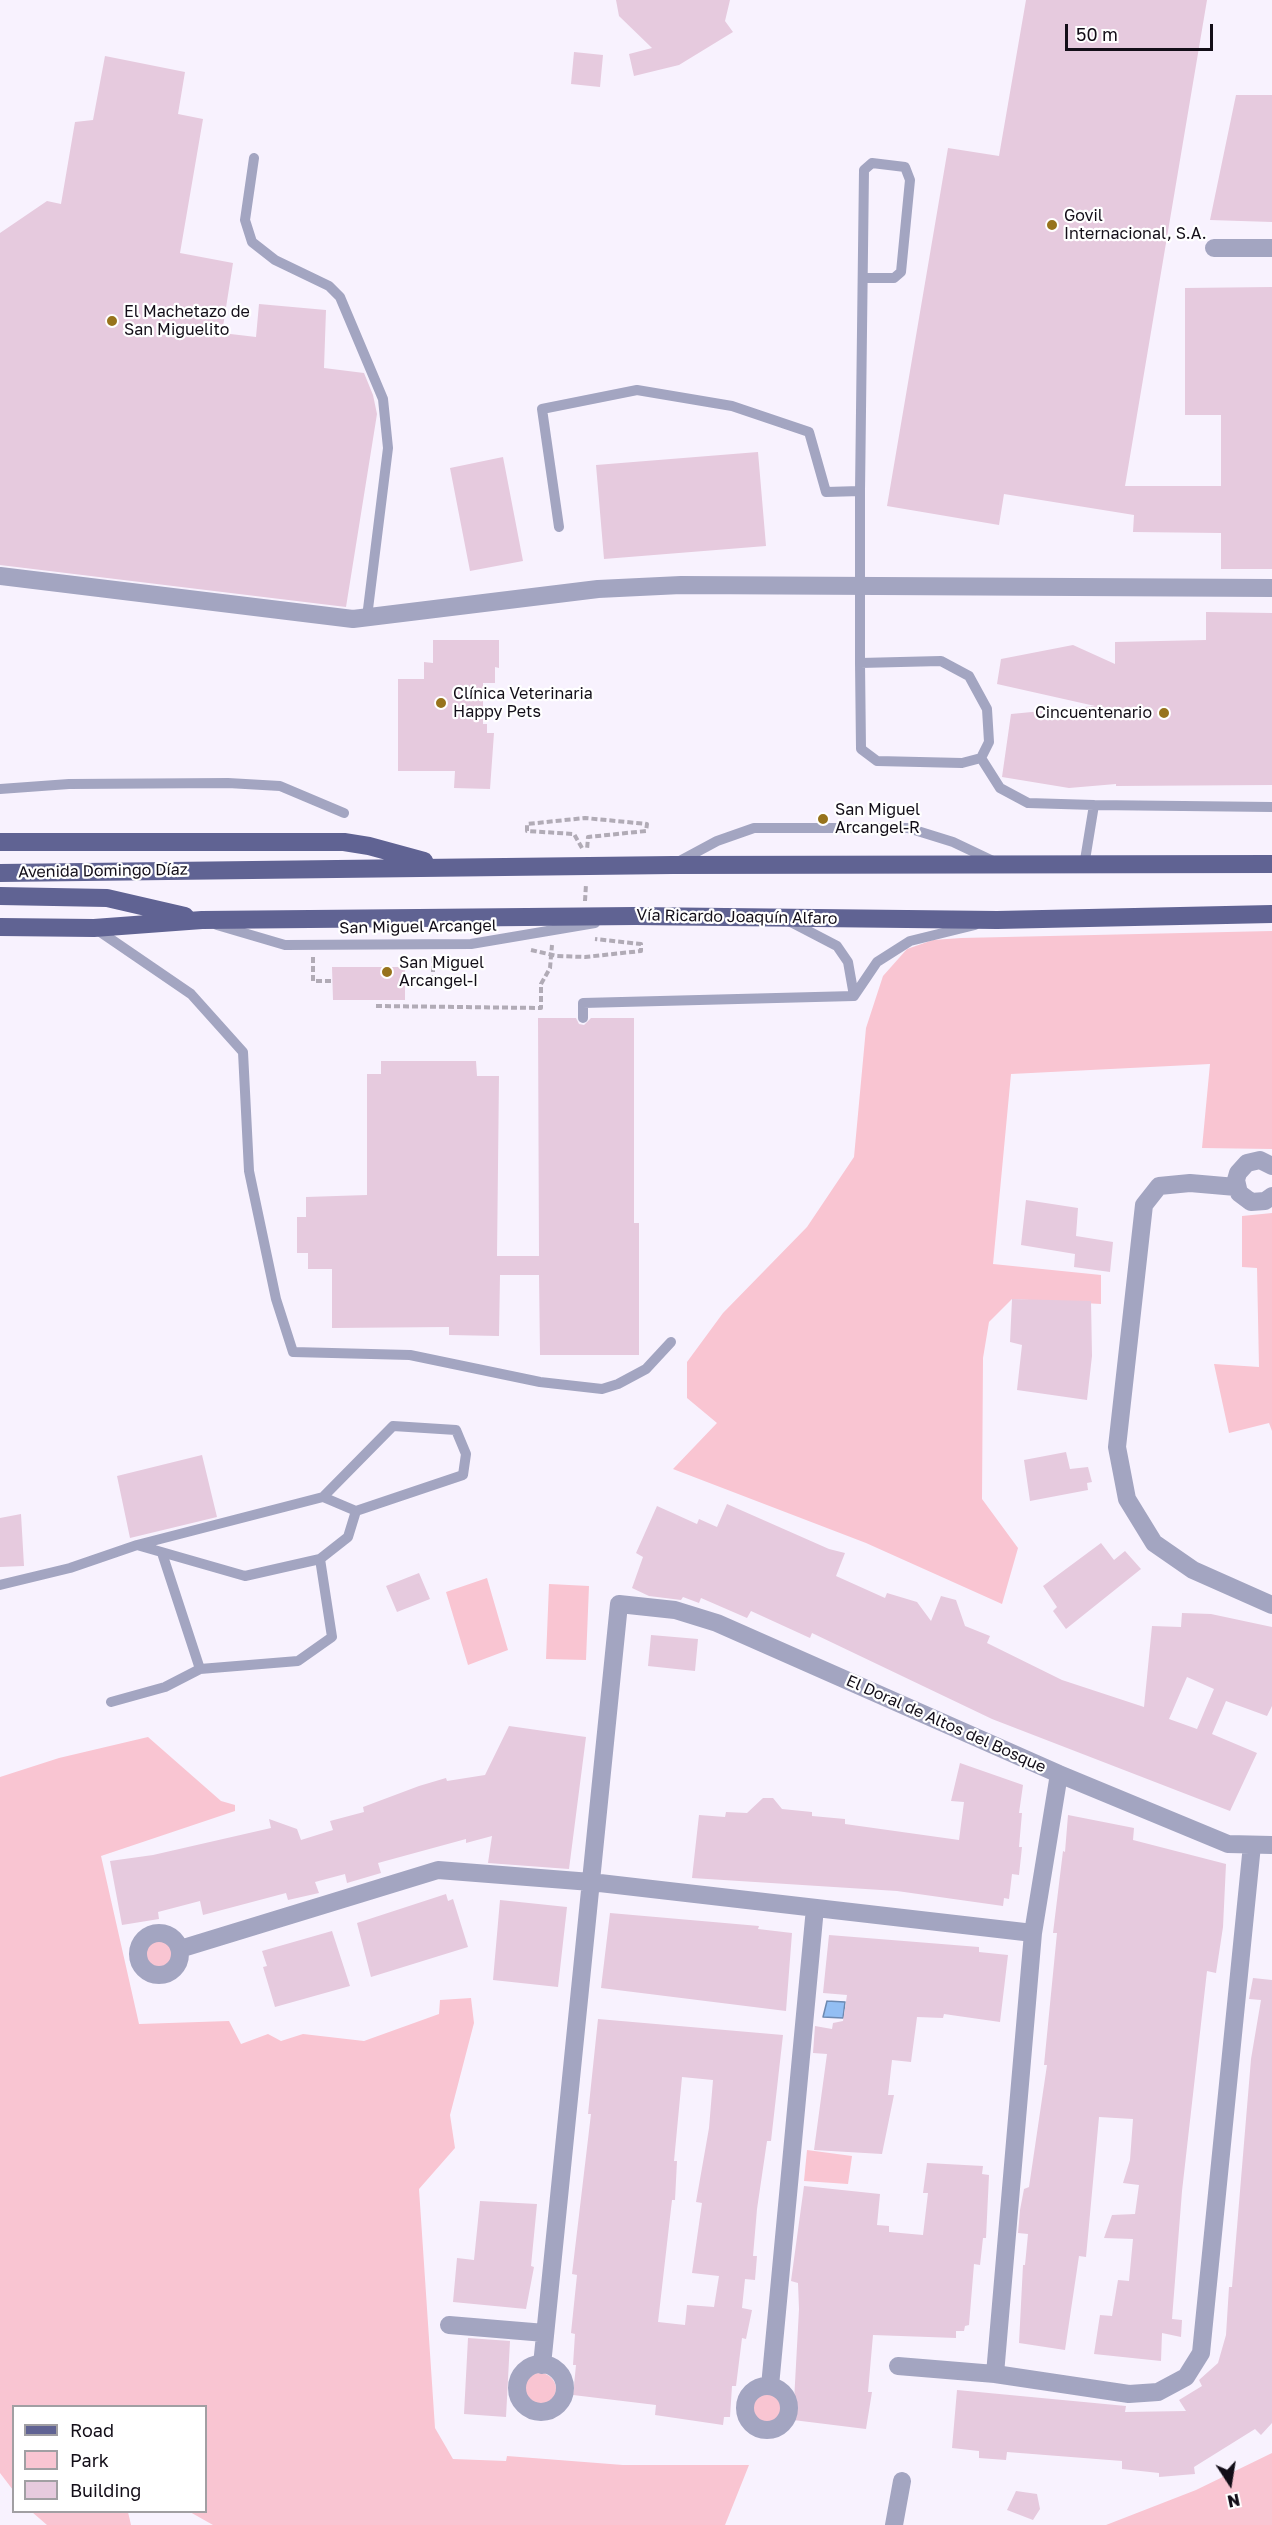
<!DOCTYPE html>
<html>
<head>
<meta charset="utf-8">
<style>
  body { margin:0 }
  #map { position:relative; width:1272px; height:2525px; overflow:hidden; background:#f8f2fe; font-family:"Golos Text",sans-serif }
  canvas { display:block }
  .legend { position:absolute; left:12px; top:2405px; width:195px; height:108px; box-sizing:border-box; background:#fff; border:2px solid #a19fa3; margin:0; padding:8px 10px; list-style:none; font-size:18px; color:#130e18 }
  .legend li { display:flex; align-items:center; gap:12px; height:30px }
  .legend b { width:30px; border:2px solid #a19fa3 }
  .north { position:absolute; left:1200px; top:2453px; width:60px; height:60px; -webkit-text-stroke:4px #fff; paint-order:stroke; rotate:168deg; font-size:16px; font-weight:700; line-height:24px; text-align:center; color:#130e18 }
  .north::after { content:''; display:block; margin:auto; width:21px; height:27px; background:#130e18; clip-path:polygon(50% 0,100% 100%,50% 72%,0 100%) }
  .scale { position:absolute; left:1065px; top:24px; width:148px; height:27px; box-sizing:border-box; border:3px solid #130e18; border-top:0; padding-left:8px; font-size:18px; line-height:21px; white-space:nowrap; color:#130e18; -webkit-text-stroke:4px #fff; paint-order:stroke }
</style>
</head>
<body>
<div id="map">
<canvas width="1272" height="2525"></canvas>
<ul class="legend">
<li><b style="height:8px;background:#606393"></b>Road</li>
<li><b style="height:16px;background:#f9c5d2"></b>Park</li>
<li><b style="height:16px;background:#e6cade"></b>Building</li>
</ul>
<div class="north">N</div>
<div class="scale">50 m</div>
</div>
<script>
const context = document.querySelector('canvas').getContext('2d');
context.lineJoin = 'round';
function fillPath(path, color) { context.fillStyle = color; context.fill(path, 'evenodd'); }
const toPath = rows => new Path2D(rows.map(r => 'M' + r).join(''));
function trace(path, color, width, dash) { context.strokeStyle = color; context.lineWidth = width; context.lineCap = dash ? 'butt' : 'round'; context.setLineDash(dash || []); context.stroke(path); }
function drawText(font, color, halo, rows, align = 'center') {
  context.font = font + ' "Golos Text",sans-serif'; context.lineWidth = 4.5; context.setLineDash([]); context.textBaseline = 'middle'; context.strokeStyle = halo; context.fillStyle = color; for (const [text, x, y, turn = 0] of rows) {
    context.save(); context.translate(x, y); context.rotate((+turn || 0) * Math.PI / 180); context.textAlign = isNaN(turn) ? turn : align; if (halo) context.strokeText(text, 0, 0); context.fillText(text, 0, 0); context.restore();
  }
}
fillPath(toPath([
  [1272,931,1272,1149,1202,1148,1210,1064,1011,1074,993,1264,1101,1275,1101,1304,1012,1299,989,1322,983,1358,982,1499,1018,1548,1002,1604,866,1543,673,1469,717,1423,687,1398,687,1362,723,1313,807,1227,854,1157,866,1028,883,976,907,949,933,940,961,938],
  [1272,1213,1272,1431,1269,1423,1229,1433,1214,1364,1259,1367,1257,1268,1242,1267,1242,1216],
  [487,1578,508,1650,468,1665,446,1592],
  [549,1584,589,1586,586,1660,546,1659],
  [148,1737,221,1801,235,1805,235,1811,101,1856,139,2024,229,2021,241,2044,268,2034,281,2041,303,2034,364,2041,439,2014,440,2000,471,1998,474,2023,450,2115,455,2148,419,2189,435,2428,453,2459,506,2461,507,2456,623,2465,749,2465,725,2525,213,2525,190,2512,206,2512,206,2406,14,2406,13,2490,0,2473,0,1777,59,1758],
  '142 1955a16 16 0 1 1 32 0a16 16 0 1 1-32 0Z',
  [807,2150,852,2156,848,2184,804,2181],
  '524 2389a16 16 0 1 1 32 0a16 16 0 1 1-32 0Z',
  '752 2408a15 15 0 1 1 30 0a15 15 0 1 1-30 0Z',
  [1272,2453,1272,2525,1106,2525,1196,2490],
  [32,2512,128,2512,131,2525,47,2525]
]), '#f9c5d2');
const water = toPath([
  [827,2001,845,2002,843,2018,823,2017,827,2001]
]);
fillPath(water, '#93bef3');
trace(water, '#6d89b1', 1.5);
fillPath(toPath([
  [616,0,730,0,725,21,733,32,679,65,634,76,629,54,652,48,619,16],
  [1026,0,1207,0,1125,486,1221,486,1221,415,1185,415,1185,288,1272,287,1272,569,1221,569,1221,533,1133,532,1134,515,1004,494,999,525,887,506,948,148,999,156],
  [574,52,603,55,600,87,571,84],
  [105,56,185,72,178,114,203,119,180,253,233,263,222,333,256,337,259,304,326,310,324,368,364,373,373,395,377,414,346,607,0,565,0,233,47,201,61,204,75,122,93,120],
  [1236,95,1272,95,1272,222,1210,220],
  [758,452,766,546,604,559,596,465],
  [503,457,523,561,470,571,450,468],
  [1206,612,1272,613,1272,785,1116,786,1116,784,1069,788,1002,777,1011,714,1095,706,997,684,1001,659,1073,645,1115,664,1115,642,1206,640],
  [433,640,499,640,499,668,495,667,495,683,483,683,483,724,487,724,487,733,494,733,490,789,454,788,455,771,398,771,398,679,424,679,424,662,433,663],
  [332,967,405,967,405,1000,333,1000],
  [538,1018,576,1018,579,1024,584,1025,591,1018,634,1018,634,1223,639,1223,639,1355,540,1355,539,1275,500,1275,499,1336,449,1335,449,1327,332,1328,332,1269,308,1269,308,1253,297,1253,297,1217,306,1217,306,1197,367,1195,367,1074,381,1074,381,1061,476,1061,477,1076,499,1076,497,1256,539,1256],
  [1026,1200,1078,1208,1076,1236,1113,1242,1110,1272,1074,1267,1075,1254,1021,1245],
  [1012,1299,1091,1301,1092,1356,1087,1400,1017,1390,1022,1345,1010,1342],
  [1066,1452,1070,1469,1088,1467,1092,1482,1087,1483,1088,1490,1030,1501,1024,1460],
  [202,1455,217,1517,130,1538,117,1476],
  [727,1504,829,1549,845,1553,836,1576,885,1598,887,1593,917,1602,931,1621,941,1596,956,1600,965,1626,990,1636,987,1643,1062,1680,1144,1707,1152,1626,1181,1627,1182,1613,1211,1614,1272,1627,1272,1706,1267,1716,1226,1701,1212,1734,1257,1753,1230,1811,992,1719,812,1633,810,1638,751,1611,747,1618,701,1598,699,1603,683,1597,681,1600,649,1596,632,1588,643,1557,636,1553,657,1506,697,1524,699,1519,717,1527],
  [1187,1677,1214,1689,1197,1729,1169,1719],
  [21,1514,24,1566,0,1567,0,1518],
  [1101,1543,1114,1560,1125,1551,1141,1569,1066,1629,1053,1611,1057,1607,1043,1586],
  [419,1573,430,1599,397,1612,386,1586],
  [651,1635,698,1639,695,1671,648,1666],
  [509,1726,586,1737,569,1869,488,1863,492,1836,466,1843,466,1839,378,1863,381,1873,347,1883,345,1874,315,1882,319,1893,288,1900,286,1893,203,1915,200,1901,158,1912,159,1919,122,1925,110,1861,153,1855,271,1828,269,1819,297,1829,301,1840,333,1830,330,1821,364,1812,363,1807,419,1786,446,1778,447,1781,485,1775],
  [960,1763,1023,1785,1019,1813,1022,1813,1019,1847,1022,1847,1019,1875,1012,1874,1009,1899,1004,1898,1003,1906,897,1891,692,1878,699,1815,725,1817,726,1812,747,1813,763,1798,773,1798,782,1809,812,1812,812,1816,845,1819,845,1824,959,1840,964,1802,951,1801],
  [1068,1815,1134,1828,1133,1840,1226,1864,1223,1927,1216,1973,1207,1971,1182,2191,1172,2319,1182,2320,1181,2337,1162,2333,1161,2361,1094,2354,1100,2315,1112,2316,1118,2280,1129,2281,1133,2239,1104,2238,1112,2215,1135,2214,1139,2185,1123,2183,1130,2160,1133,2119,1099,2117,1086,2257,1079,2256,1065,2350,1019,2343,1023,2265,1025,2265,1028,2234,1018,2233,1020,2210,1024,2189,1029,2187,1047,2065,1044,2065,1057,1933,1053,1933,1063,1851,1065,1852],
  [446,1894,448,1901,453,1899,468,1947,371,1977,357,1923],
  [500,1900,567,1907,558,1987,493,1980],
  [610,1913,759,1926,758,1929,792,1933,786,2011,601,1988],
  [332,1931,350,1986,275,2007,263,1967,267,1966,262,1951],
  [829,1935,979,1947,979,1952,1008,1955,1000,2022,944,2014,943,2018,917,2017,911,2062,892,2060,888,2095,894,2095,882,2154,814,2150,827,2054,813,2053,815,2026,832,2029,833,2023,843,2021,847,1995,823,1993],
  [1253,1978,1272,1980,1272,2423,1261,2435,1255,2429,1194,2467,1195,2474,1159,2477,1159,2473,1122,2469,1122,2461,1007,2452,1006,2460,979,2458,979,2451,952,2448,957,2390,1126,2406,1125,2412,1186,2411,1179,2400,1202,2386,1199,2380,1218,2363,1226,2335,1229,2287,1232,2287,1251,2059,1261,2000,1249,1999],
  [598,2019,783,2035,771,2141,767,2141,757,2209,753,2256,757,2256,755,2280,745,2279,742,2308,752,2310,746,2339,742,2338,736,2386,732,2386,730,2417,724,2417,723,2425,655,2415,656,2405,573,2395,576,2365,573,2365,575,2334,571,2333,577,2275,572,2274,591,2114,588,2114],
  [682,2077,713,2080,709,2128,696,2202,702,2203,692,2273,719,2276,714,2307,687,2305,685,2325,658,2322,672,2200,675,2200,677,2161,674,2161],
  [927,2163,983,2166,982,2174,989,2175,986,2238,983,2238,980,2265,974,2264,969,2325,965,2326,964,2331,956,2331,956,2338,873,2335,868,2392,872,2392,866,2429,793,2420,799,2309,798,2283,791,2281,804,2186,880,2194,877,2225,889,2226,889,2232,923,2235,928,2193,923,2193],
  [480,2201,537,2204,531,2266,534,2267,526,2309,453,2302,457,2258,474,2260],
  [468,2338,510,2341,506,2417,464,2414],
  [1016,2491,1037,2494,1040,2509,1033,2520,1007,2510]
]), '#e6cade');
trace(toPath([
  [582,848,574,834,527,831,527,824,585,818,647,824,646,831,588,837,587,850],
  [585,901,586,884],
  [531,950,557,956,585,957,641,951,641,944,595,939],
  [313,957,313,981,333,981],
  [405,980,433,980,433,957],
  [376,1006,541,1008,541,984,550,968,552,945]
]), '#b1abb6', 4, [6, 3]);
trace(toPath([
  [254,158,245,220,252,242,275,260,329,286,340,297,383,399,388,448,367,617],
  [559,527,542,409,637,390,732,406,809,432,826,492,860,491],
  [860,663,941,661,969,676,987,709,989,742,981,758,962,763,877,761,861,749,860,663,860,491,864,170,872,163,905,167,910,180,901,272,894,278,863,278],
  [981,758,1000,788,1028,803,1094,805,1084,866],
  [0,789,69,784,228,783,280,786,344,813],
  [1094,805,1272,807],
  [678,862,717,841,754,828,908,828,953,842,993,861],
  [789,921,837,946,848,962,854,996],
  [217,925,285,945,471,944,595,923],
  [96,929,191,994,243,1052,249,1171,276,1299,293,1352,410,1355,540,1382,602,1389,618,1384,646,1369,671,1342],
  [854,996,877,962,910,941,975,925],
  [583,1018,583,1003,854,996],
  [137,1545,245,1576,320,1559,348,1537,356,1511],
  [162,1553,200,1669,298,1661,332,1637,320,1559],
  [0,1585,70,1568,137,1545,323,1497,393,1426,456,1430,466,1454,463,1475,356,1511,323,1497],
  [111,1702,165,1687,200,1669]
]), '#a3a5c1', 10);
trace(toPath([
  [1214,248,1272,248],
  [0,576,353,619,598,589,681,585,1272,588],
  [1272,1166,1260,1160,1247,1163,1238,1173,1236,1180,1239,1193,1251,1202,1265,1201,1272,1196],
  [1236,1187,1190,1183,1159,1186,1144,1205,1117,1447,1127,1499,1154,1543,1193,1570,1272,1605],
  '138 1954a21 21 0 1 1 42 0a21 21 0 1 1-42 0Z',
  [180,1949,438,1870,591,1882,1033,1933],
  [449,2325,545,2333],
  '517 2388a24 24 0 1 1 48 0a24 24 0 1 1-48 0Z',
  [542,2365,619,1604,675,1610,717,1623,1059,1774,1228,1844,1272,1845],
  [898,2366,995,2374,1129,2394,1158,2392,1186,2377,1201,2353,1252,1845],
  [995,2374,1033,1933,1059,1774],
  '745 2408a22 22 0 1 1 44 0a22 22 0 1 1-44 0Z',
  [770,2386,815,1908],
  [894,2525,902,2481]
]), '#a3a5c1', 18);
trace(toPath([
  [0,842,344,842,369,846,424,861],
  [0,873,673,865,1272,864],
  [0,896,107,898,185,916],
  [0,927,94,928,202,920,635,916,997,920,1272,914]
]), '#606393', 18);
for (const [x, y, r, color] of [
  [1052,225,6,"#97731c"],
  [112,321,6,"#97731c"],
  [441,703,6,"#97731c"],
  [1164,713,6,"#97731c"],
  [823,819,6,"#97731c"],
  [387,972,6,"#97731c"]
]) { const dot = new Path2D(); dot.arc(x, y, r, 0, 2 * Math.PI); context.fillStyle = color; context.fill(dot); trace(dot, '#fff', 2); }
drawText('16px', '#130e18', '#fff', [
  ["Govil",1064,216],
  ["Internacional, S.A.",1064,234],
  ["El Machetazo de",124,312],
  ["San Miguelito",124,330],
  ["Clínica Veterinaria",453,694],
  ["Happy Pets",453,712],
  ["Cincuentenario",1152,713,"right"],
  ["San Miguel",835,810],
  ["Arcangel-R",835,828],
  ["San Miguel",399,963],
  ["Arcangel-I",399,981]
], 'left');
drawText('16px', '#130e18', '#fff', [
  ["Avenida Domingo Díaz",103,871,-1],
  ["Vía Ricardo Joaquín Alfaro",737,917,1],
  ["San Miguel Arcangel",418,927,-1],
  ["El Doral de Altos del Bosque",946,1724,24]
]);
</script>
</body>
</html>
